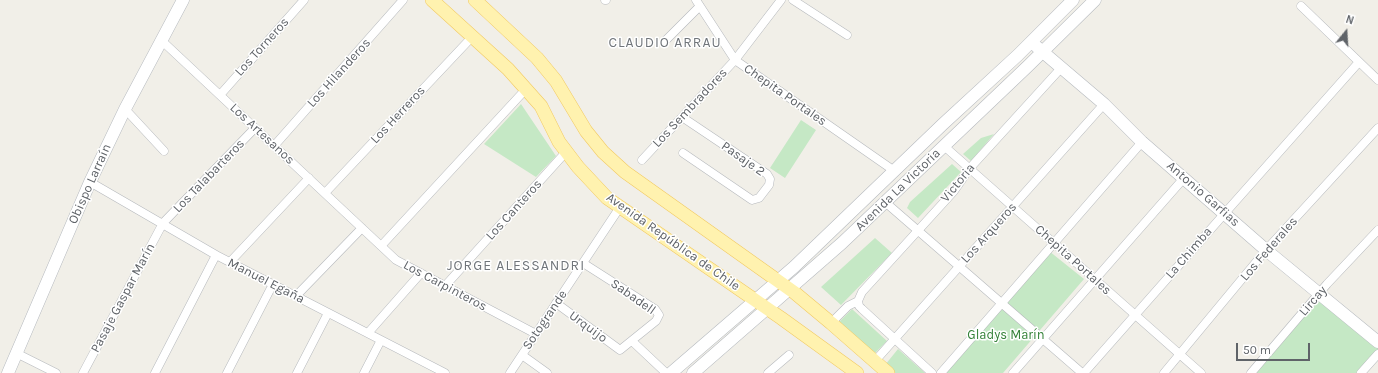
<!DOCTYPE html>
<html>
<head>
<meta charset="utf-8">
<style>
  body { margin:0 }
  #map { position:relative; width:1378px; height:373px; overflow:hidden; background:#f1efe8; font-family:Karla,sans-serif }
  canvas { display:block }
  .north { position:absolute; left:1326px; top:12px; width:40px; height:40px; -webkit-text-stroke:3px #fff; paint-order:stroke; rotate:18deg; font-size:11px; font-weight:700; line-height:16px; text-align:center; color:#5f6368 }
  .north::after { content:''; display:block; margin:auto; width:14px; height:18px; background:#5f6368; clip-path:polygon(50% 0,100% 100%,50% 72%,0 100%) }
  .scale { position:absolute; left:1236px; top:343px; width:74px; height:18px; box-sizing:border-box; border:2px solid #5f6368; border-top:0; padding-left:5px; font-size:12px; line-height:14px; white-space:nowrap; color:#5f6368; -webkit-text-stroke:3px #fff; paint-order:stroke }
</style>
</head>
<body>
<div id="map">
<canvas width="1378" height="373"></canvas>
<div class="north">N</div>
<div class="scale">50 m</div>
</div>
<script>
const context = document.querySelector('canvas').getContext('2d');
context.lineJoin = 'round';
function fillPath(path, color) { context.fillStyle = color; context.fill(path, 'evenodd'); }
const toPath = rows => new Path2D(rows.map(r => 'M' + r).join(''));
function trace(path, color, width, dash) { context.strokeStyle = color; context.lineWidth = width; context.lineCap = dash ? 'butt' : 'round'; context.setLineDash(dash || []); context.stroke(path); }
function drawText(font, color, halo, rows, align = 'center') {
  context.font = font + ' Karla,sans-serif'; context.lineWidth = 3; context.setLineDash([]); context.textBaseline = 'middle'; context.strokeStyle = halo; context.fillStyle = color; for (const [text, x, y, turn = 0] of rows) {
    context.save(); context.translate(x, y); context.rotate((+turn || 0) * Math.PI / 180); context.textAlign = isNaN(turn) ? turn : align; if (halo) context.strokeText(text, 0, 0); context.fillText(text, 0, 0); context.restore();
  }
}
fillPath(toPath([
  [521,104,556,156,536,177,484,144],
  [801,120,816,130,785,178,770,168],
  [994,134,971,161,963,154,981,138],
  [952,164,961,172,918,218,907,208,910,202],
  [875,238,892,253,841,305,821,287],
  [1049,251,1084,279,1003,373,942,373],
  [1320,297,1378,346,1378,353,1361,373,1254,373],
  [852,309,887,341,874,354,839,322],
  [898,349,925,373,894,373,885,365]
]), '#c5e8c5');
const street = toPath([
  [605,0,606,0],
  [696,0,735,60,893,170],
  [793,0,847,35],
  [1301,6,1378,80],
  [161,40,396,260,536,334],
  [665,41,700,6],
  [220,95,304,0],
  [125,109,164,151],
  [682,117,767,174,770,179,769,185,759,198,752,200,683,153],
  [274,146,403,0],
  [944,146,1201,373],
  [642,160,735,60,781,0],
  [90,182,216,255,445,373],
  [325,193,472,37],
  [885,202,1082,373],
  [381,246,526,89],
  [230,262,309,178],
  [445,286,566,152],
  [296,296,362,228],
  [858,301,862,292,954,191,970,168,1062,67],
  [858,301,859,306,862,309,932,373],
  [556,303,620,350,656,321,659,315,655,309,583,263],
  [831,323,848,306,858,301],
  [368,333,421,273],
  [632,341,666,373],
  [16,353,56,373],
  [522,355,547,373],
  [875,361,1104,104],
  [83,373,163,223,255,128],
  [155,373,216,255],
  [227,373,273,284],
  [297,373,328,313],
  [364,373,381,340],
  [510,373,620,207],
  [768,373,789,355],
  [941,373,1142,142],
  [1013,373,1184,178],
  [1084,373,1225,213,1359,62],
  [1164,373,1266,250,1378,128],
  [1251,373,1327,284,1378,230],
  [1361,373,1378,354]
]);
const secondary = toPath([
  [1037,47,1104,104,1142,142,1266,250,1378,342],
  [8,373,90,182,125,109,183,0],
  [671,373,794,267,943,124,1018,55,1073,0],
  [693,373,842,243,1028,66,1095,0]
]);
const primary = toPath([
  [432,0,508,69,541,106,559,142,578,167,607,198,781,318,857,373],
  [475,0,537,58,556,81,586,131,603,152,625,172,795,293,831,323,888,373]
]);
trace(street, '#b5b8bc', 9);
trace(secondary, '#b6babf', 13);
trace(primary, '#f2c960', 14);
trace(street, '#fff', 8);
trace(secondary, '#fff', 12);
trace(primary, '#fff2af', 13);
drawText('13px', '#5f6368', '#fff', [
  ["Los Torneros",262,47,-48],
  ["Los Hilanderos",339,73,-48],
  ["Chepita Portales",785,95,35],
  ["Los Sembradores",690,108,-47],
  ["Los Herreros",398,115,-47],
  ["Los Artesanos",262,134,43],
  ["Pasaje 2",743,159,35],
  ["Los Talabarteros",209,176,-46],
  ["Victoria",958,183,-51],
  ["Obispo Larraín",90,184,-66],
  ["Avenida La Victoria",898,190,-44],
  ["Antonio Garfias",1203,194,41],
  ["Los Canteros",514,210,-48],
  ["Los Arqueros",989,233,-48],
  ["Avenida República de Chile",673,242,35],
  ["Los Federales",1269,249,-49],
  ["La Chimba",1189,253,-49],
  ["Chepita Portales",1073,260,42],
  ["Manuel Egaña",266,281,27],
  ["Los Carpinteros",445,286,28],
  ["Sabadell",633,297,35],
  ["Pasaje Gaspar Marín",123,298,-62],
  ["Lircay",1313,301,-49],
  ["Sotogrande",545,320,-56],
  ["Urquijo",588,327,36]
]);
drawText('13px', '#348238', '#fff', [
  ["Gladys Marín",1006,335]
]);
context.letterSpacing = '1px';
drawText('14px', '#70757a', '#fff', [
  ["CLAUDIO ARRAU",665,43],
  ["JORGE ALESSANDRI",516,266]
]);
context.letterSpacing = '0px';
</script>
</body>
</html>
